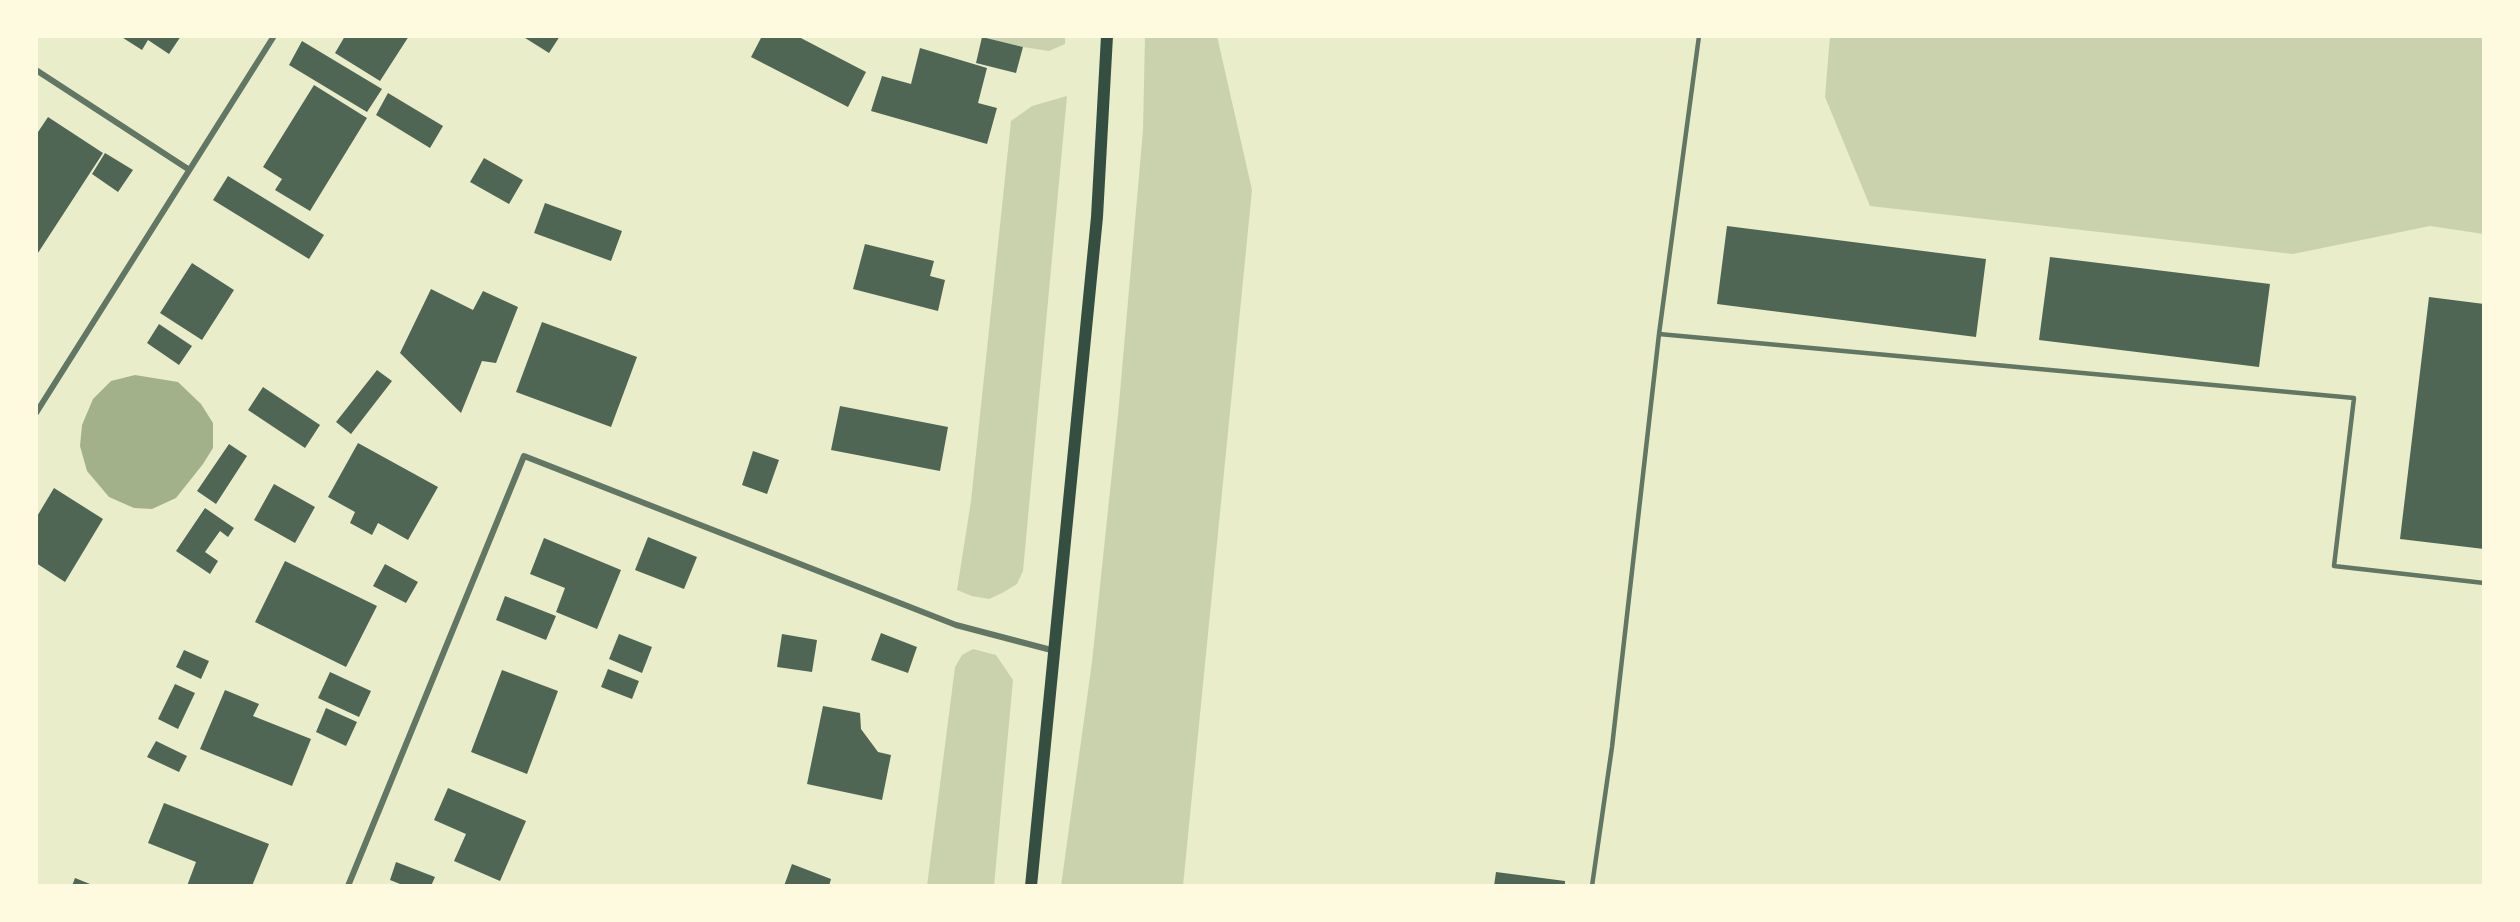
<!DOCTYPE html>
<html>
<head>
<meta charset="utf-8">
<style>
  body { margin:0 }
  #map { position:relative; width:2520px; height:922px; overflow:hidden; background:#e9edc9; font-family:Spectral,serif }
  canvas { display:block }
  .frame { position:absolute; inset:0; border:38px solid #fefae0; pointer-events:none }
</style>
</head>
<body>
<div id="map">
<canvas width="2520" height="922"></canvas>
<div class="frame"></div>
</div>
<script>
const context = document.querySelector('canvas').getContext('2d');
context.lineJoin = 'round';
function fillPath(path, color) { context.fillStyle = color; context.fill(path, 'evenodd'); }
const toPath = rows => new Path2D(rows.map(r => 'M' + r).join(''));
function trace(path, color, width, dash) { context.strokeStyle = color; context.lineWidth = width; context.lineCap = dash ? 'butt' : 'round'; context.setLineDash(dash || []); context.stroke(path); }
fillPath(toPath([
  [1065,36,1065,44,1049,51,1023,47,982,37],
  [1145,36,1217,36,1252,190,1183,886,1061,886,1092,662,1118,415,1143,130],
  [1830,36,2484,36,2484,234,2430,226,2293,254,1870,206,1825,97],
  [1067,96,1023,571,1017,584,1004,592,989,599,972,596,957,590,971,501,1011,121,1032,106],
  [973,649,996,655,1013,680,994,886,927,886,955,667,962,655]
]), '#cad2ad');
fillPath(toPath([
  [135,375,178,382,201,404,213,423,213,448,203,464,176,498,152,509,134,508,109,497,87,471,80,446,82,425,93,399,111,381]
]), '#a3b18a');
fillPath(toPath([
  [120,36,181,36,169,54,148,40,142,50],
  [345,36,409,36,380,81,335,53],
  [522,36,560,36,549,53],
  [762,36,797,36,866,72,848,107,751,57],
  [982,37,1023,47,1016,73,976,63],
  [302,41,382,89,367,112,289,65],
  [920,48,987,68,978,103,997,108,987,144,871,111,882,76,911,84],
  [314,85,367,118,310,211,275,190,282,179,263,167],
  [388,93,443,126,430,148,376,115],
  [48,117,103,153,36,256,36,135],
  [105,153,133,170,118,192,92,174],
  [484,158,523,180,509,204,470,182],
  [228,176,324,235,309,259,213,200],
  [545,203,622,231,611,261,534,233],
  [1727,226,1986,259,1976,337,1717,304],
  [865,244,934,261,930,276,945,280,938,311,853,289],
  [2050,257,2270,284,2259,367,2039,340],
  [192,263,234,290,202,340,160,313],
  [431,289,473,310,483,291,518,307,496,363,482,361,461,413,400,353],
  [2429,297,2484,304,2484,549,2400,539],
  [542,322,637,357,611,427,516,392],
  [159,324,192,346,179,365,147,343],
  [377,370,392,381,351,434,336,422],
  [263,387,320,425,305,448,248,410],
  [840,406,948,427,940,471,831,450],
  [358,443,438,487,408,540,378,523,372,535,350,523,355,512,328,497],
  [229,444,247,456,216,504,197,491],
  [753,451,779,460,767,494,742,485],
  [274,484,315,507,295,543,254,520],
  [54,488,103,519,65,582,36,563,36,518],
  [205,508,234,528,228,537,220,531,205,552,218,561,210,574,176,551],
  [648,537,697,557,684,589,635,570],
  [544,538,621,570,597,629,556,612,565,588,530,574],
  [285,561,377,606,346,667,255,622],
  [385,564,418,582,406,603,373,586],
  [505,596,556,616,546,640,496,620],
  [881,633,917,647,908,673,871,660],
  [619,634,652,647,642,673,609,659],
  [782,634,817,640,812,672,777,667],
  [184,650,209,661,201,679,176,667],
  [608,669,639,681,632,699,601,687],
  [502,670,558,691,527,774,471,752],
  [330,672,371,691,359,717,318,698],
  [175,684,195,693,178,729,158,719],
  [225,690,259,704,253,716,311,739,292,786,200,749],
  [823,706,860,713,861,729,878,752,891,755,882,800,807,784],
  [326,708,357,722,346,746,316,732],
  [156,741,187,756,179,772,147,757],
  [448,788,526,821,500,881,454,861,466,834,434,820],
  [164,803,269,844,252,886,187,886,196,862,148,843],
  [396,862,435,877,431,886,405,886,390,880],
  [792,864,831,879,829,886,784,886],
  [1496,872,1565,881,1565,886,1494,886],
  [75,878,95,886,72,886]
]), '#4f6655');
trace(toPath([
  [1659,334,2354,398,2334,566,2484,583],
  [1592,886,1612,747,1659,334,1699,36]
]), '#617663', 4.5);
trace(toPath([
  [36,70,188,169],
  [36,413,274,36],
  [348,886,524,456,956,625,1055,651]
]), '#617663', 6);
trace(toPath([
  [1031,886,1097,217,1107,36]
]), '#344e41', 12);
</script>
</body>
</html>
